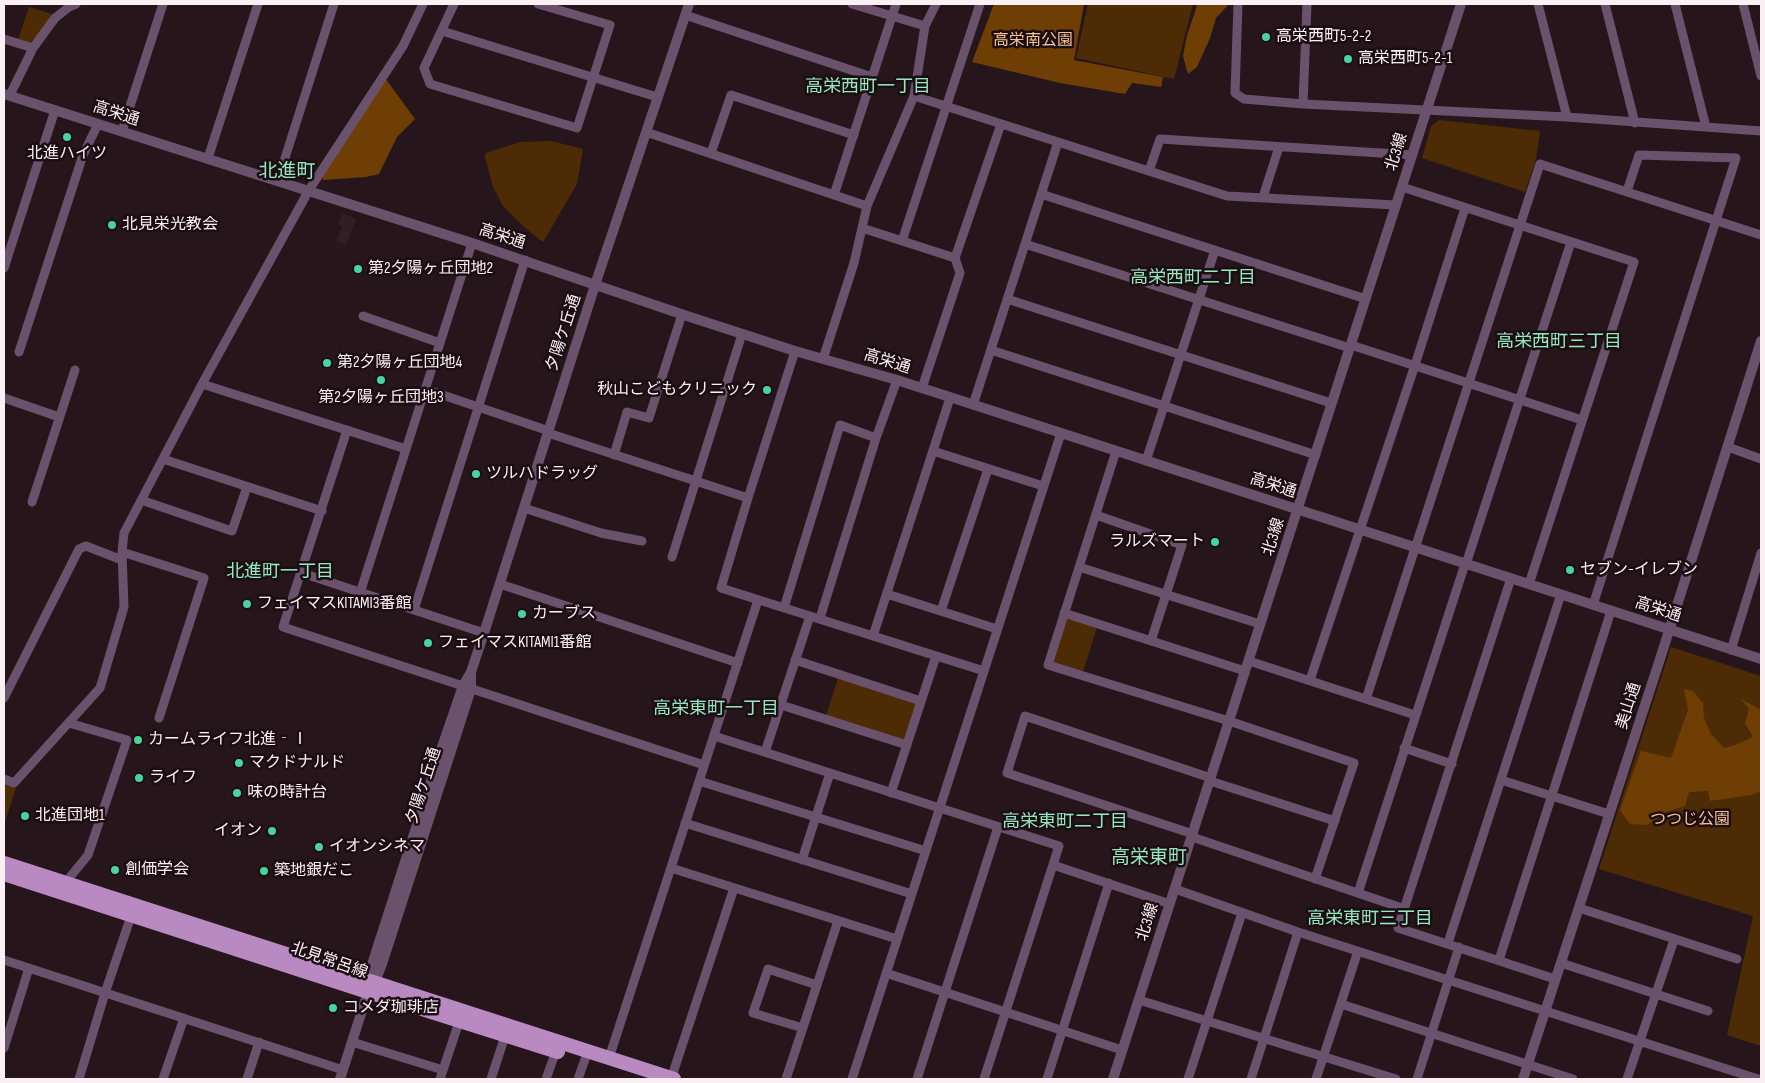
<!DOCTYPE html>
<html>
<head>
<meta charset="utf-8">
<style>
  body { margin:0 }
  #map { position:relative; width:1765px; height:1083px; overflow:hidden; background:#26161c; font-family:"Sofia Sans Condensed",sans-serif }
  canvas { display:block }
  .frame { position:absolute; inset:0; border:5px solid #fbf0f4; pointer-events:none }
</style>
</head>
<body>
<div id="map">
<canvas width="1765" height="1083"></canvas>
<div class="frame"></div>
</div>
<script>
const context = document.querySelector('canvas').getContext('2d');
context.lineJoin = 'round';
function fillPath(path, color) { context.fillStyle = color; context.fill(path, 'evenodd'); }
const toPath = rows => new Path2D(rows.map(r => 'M' + r).join(''));
function trace(path, color, width, dash) { context.strokeStyle = color; context.lineWidth = width; context.lineCap = dash ? 'butt' : 'round'; context.setLineDash(dash || []); context.stroke(path); }
function drawText(font, color, halo, rows, align = 'center') {
  context.font = font + ' "Sofia Sans Condensed","Noto Sans JP",sans-serif'; context.lineWidth = 5; context.setLineDash([]); context.textBaseline = 'middle'; context.strokeStyle = halo; context.fillStyle = color; for (const [text, x, y, turn = 0] of rows) {
    context.save(); context.translate(x, y); context.rotate((+turn || 0) * Math.PI / 180); context.textAlign = isNaN(turn) ? turn : align; if (halo) context.strokeText(text, 0, 0); context.fillText(text, 0, 0); context.restore();
  }
}
fillPath(toPath([
  [342,213,356,219,346,245,336,241,342,227,338,225]
]), '#331d25');
fillPath(toPath([
  [1088,4,1193,4,1174,79,1076,58],
  [29,7,52,14,49,21,30,44,18,40],
  [1439,120,1540,131,1536,159,1525,192,1422,158,1431,126],
  [551,141,583,149,577,184,543,242,525,228,503,206,493,187,485,156,486,153,520,142],
  [1064,613,1098,624,1082,675,1048,665],
  [1671,647,1761,676,1761,1046,1727,1035,1753,916,1599,869],
  [839,675,921,701,907,745,825,719],
  [4,783,16,788,4,825]
]), '#4d2b05');
fillPath(toPath([
  [994,4,1084,4,1074,60,1163,77,1161,87,1132,83,1125,94,1060,83,972,62],
  [1197,4,1229,4,1216,18,1210,38,1197,67,1188,74,1183,56,1187,35,1196,9],
  [385,78,415,119,397,137,379,174,366,177,323,180,323,173],
  [1684,689,1693,691,1703,703,1704,718,1711,734,1724,748,1738,744,1753,737,1745,723,1749,709,1741,699,1761,710,1761,791,1752,795,1710,801,1708,791,1689,792,1685,806,1666,812,1647,825,1630,824,1620,810,1641,751,1671,758,1688,710]
]), '#6e3e05');
trace(toPath([
  [454,4,424,68,430,84,577,128,610,25,538,4],
  [852,4,925,26],
  [1238,4,1235,93,1244,99,1303,104,1567,117,1761,131],
  [1538,4,1567,117],
  [1605,4,1635,123],
  [1675,4,1706,127],
  [1743,4,1761,76],
  [685,15,872,77],
  [442,31,657,97],
  [4,39,33,48],
  [10,95,33,48,55,18,69,7,76,4],
  [914,96,1227,196,1396,205],
  [1303,104,1307,4],
  [122,131,163,4],
  [646,132,867,206],
  [711,153,731,95,854,135],
  [208,158,258,4],
  [1149,171,1160,139,1412,155],
  [278,180,334,4],
  [1402,187,1634,262,1529,584],
  [1041,194,1366,299],
  [834,195,896,4],
  [1263,197,1279,147],
  [862,228,955,258],
  [902,241,980,4],
  [1025,244,1350,348],
  [4,268,55,110],
  [1007,299,1331,403],
  [363,316,440,343],
  [1351,345,1582,420],
  [991,350,1316,455],
  [795,351,748,498,721,588,984,671],
  [19,352,83,155,98,124],
  [823,359,854,263,867,206,914,96,925,26,936,4],
  [202,384,406,449],
  [922,388,960,273,955,258,1001,124],
  [425,389,549,431],
  [4,398,59,417],
  [973,405,1058,142],
  [347,430,283,627,704,765],
  [548,433,748,498],
  [1728,447,1761,459],
  [933,451,1043,486],
  [1116,451,1048,665,1229,721,1354,763,1315,879],
  [614,455,627,412,649,418,682,314],
  [163,459,322,511],
  [1146,461,1215,250],
  [141,500,232,531,247,487],
  [32,502,75,370],
  [524,508,601,533,642,541],
  [1096,515,1182,545,1151,641],
  [122,552,204,578,159,718],
  [672,557,742,334],
  [1466,564,1571,242],
  [1079,567,1260,624],
  [302,573,484,633],
  [1511,578,1398,928,1555,979],
  [500,584,738,663],
  [360,593,472,243],
  [887,594,997,629],
  [1593,605,1736,158,1639,155,1627,191],
  [784,608,840,425,876,438],
  [414,610,525,260],
  [941,611,988,469],
  [1064,613,1245,671],
  [820,618,876,438,897,380],
  [873,636,950,398],
  [1731,650,1761,553],
  [795,660,921,701],
  [1249,661,1415,715],
  [1310,680,1415,365,1465,208],
  [4,698,79,549,86,546,122,560],
  [1366,699,1540,164,1761,235],
  [781,705,907,745],
  [714,736,1059,846,984,1079],
  [1404,748,1452,764],
  [765,752,810,616],
  [4,779,14,783,100,688,124,607,122,552,124,533,202,384,309,190,403,46,423,4],
  [1501,780,1609,814],
  [699,781,926,851],
  [1210,781,1335,821],
  [891,793,936,656],
  [685,823,912,894],
  [1193,834,1007,773,1025,716,1211,778],
  [1192,837,1405,909],
  [802,860,830,773],
  [1053,865,1170,904],
  [671,868,897,939],
  [65,888,70,877,88,855,127,740,69,723],
  [1175,889,1298,932,1758,1079],
  [1358,893,1465,564],
  [1579,908,1737,959],
  [1448,943,1561,594],
  [4,960,343,1070],
  [1499,960,1611,611],
  [1561,963,1708,1011],
  [886,973,1122,1050],
  [1139,1000,1396,1079],
  [1341,1004,1573,1079],
  [803,1028,753,1013,768,969,817,985],
  [352,1042,443,1070],
  [4,1048,29,968],
  [609,1058,758,600],
  [79,1079,105,993,129,922,135,913],
  [163,1079,184,1018],
  [247,1079,259,1042],
  [440,1079,461,1016],
  [491,1079,507,1030],
  [546,1079,556,1051],
  [578,1079,588,1051],
  [671,1079,734,888],
  [786,1079,838,921],
  [852,1079,1061,433],
  [917,1079,998,827],
  [1047,1079,1109,883],
  [1188,1079,1242,913],
  [1251,1079,1298,932],
  [1316,1079,1358,951],
  [1417,1079,1459,947],
  [1627,1079,1674,940]
]), '#6a526d', 9);
trace(toPath([
  [4,94,472,243,687,316,795,351,897,380,1761,659],
  [367,985,367,980,442,747,463,686,471,672,484,633,595,285,689,4],
  [340,1079,368,992,375,982,382,964,451,751,471,689,471,673],
  [1113,1079,1461,4],
  [1523,1079,1660,659,1761,341]
]), '#6a526d', 10);
trace(toPath([
  [4,863,674,1079],
  [4,874,368,992,558,1052]
]), '#b989c1', 14);
for (const [x, y, r, color] of [
  [1266,37,5,"#48d49d"],
  [1348,59,5,"#48d49d"],
  [67,137,5,"#48d49d"],
  [112,225,5,"#48d49d"],
  [358,269,5,"#48d49d"],
  [327,363,5,"#48d49d"],
  [381,380,5,"#48d49d"],
  [767,390,5,"#48d49d"],
  [476,474,5,"#48d49d"],
  [1215,542,5,"#48d49d"],
  [1570,570,5,"#48d49d"],
  [247,604,5,"#48d49d"],
  [522,614,5,"#48d49d"],
  [428,643,5,"#48d49d"],
  [138,740,5,"#48d49d"],
  [239,763,5,"#48d49d"],
  [139,778,5,"#48d49d"],
  [237,793,5,"#48d49d"],
  [25,816,5,"#48d49d"],
  [272,831,5,"#48d49d"],
  [319,847,5,"#48d49d"],
  [115,870,5,"#48d49d"],
  [264,871,5,"#48d49d"],
  [333,1008,5,"#48d49d"]
]) { const dot = new Path2D(); dot.arc(x, y, r, 0, 2 * Math.PI); context.fillStyle = color; context.fill(dot); trace(dot, '#1c0d13', 2); }
drawText('16px', '#fbf0f4', '#1c0d13', [
  ["高栄西町5-2-2",1276,37],
  ["高栄西町5-2-1",1358,59],
  ["北進ハイツ",67,154,"center"],
  ["北見栄光教会",122,225],
  ["第2夕陽ヶ丘団地2",368,269],
  ["第2夕陽ヶ丘団地4",337,363],
  ["秋山こどもクリニック",757,390,"right"],
  ["第2夕陽ヶ丘団地3",381,398,"center"],
  ["ツルハドラッグ",486,474],
  ["ラルズマート",1205,542,"right"],
  ["セブン-イレブン",1580,570],
  ["フェイマスKITAMI3番館",257,604],
  ["カーブス",532,614],
  ["フェイマスKITAMI1番館",438,643],
  ["カームライフ北進‐Ⅰ",148,740],
  ["マクドナルド",249,763],
  ["ライフ",149,778],
  ["味の時計台",247,793],
  ["北進団地1",35,816],
  ["イオン",262,831,"right"],
  ["イオンシネマ",329,847],
  ["創価学会",125,870],
  ["築地銀だこ",274,871],
  ["コメダ珈琲店",343,1008]
], 'left');
drawText('16px', '#f7c293', '#1c0d13', [
  ["高栄南公園",1033,41],
  ["つつじ公園",1690,820]
]);
drawText('16px', '#fbf0f4', '#1c0d13', [
  ["高栄通",116,114,18],
  ["北3線",1397,152,-72],
  ["高栄通",502,237,18],
  ["夕陽ケ丘通",564,333,-72],
  ["高栄通",887,362,17],
  ["高栄通",1273,486,18],
  ["北3線",1274,537,-72],
  ["高栄通",1658,610,18],
  ["美山通",1629,706,-72],
  ["夕陽ケ丘通",424,786,-72],
  ["北3線",1148,922,-72],
  ["北見常呂線",329,961,19]
]);
drawText('18px', '#93e8c0', '#1c0d13', [
  ["高栄西町一丁目",868,87],
  ["高栄西町二丁目",1193,278],
  ["高栄西町三丁目",1559,342],
  ["北進町一丁目",280,572],
  ["高栄東町一丁目",716,709],
  ["高栄東町二丁目",1065,822],
  ["高栄東町三丁目",1370,919]
]);
drawText('19px', '#93e8c0', '#1c0d13', [
  ["北進町",287,172],
  ["高栄東町",1149,858]
]);
</script>
</body>
</html>
